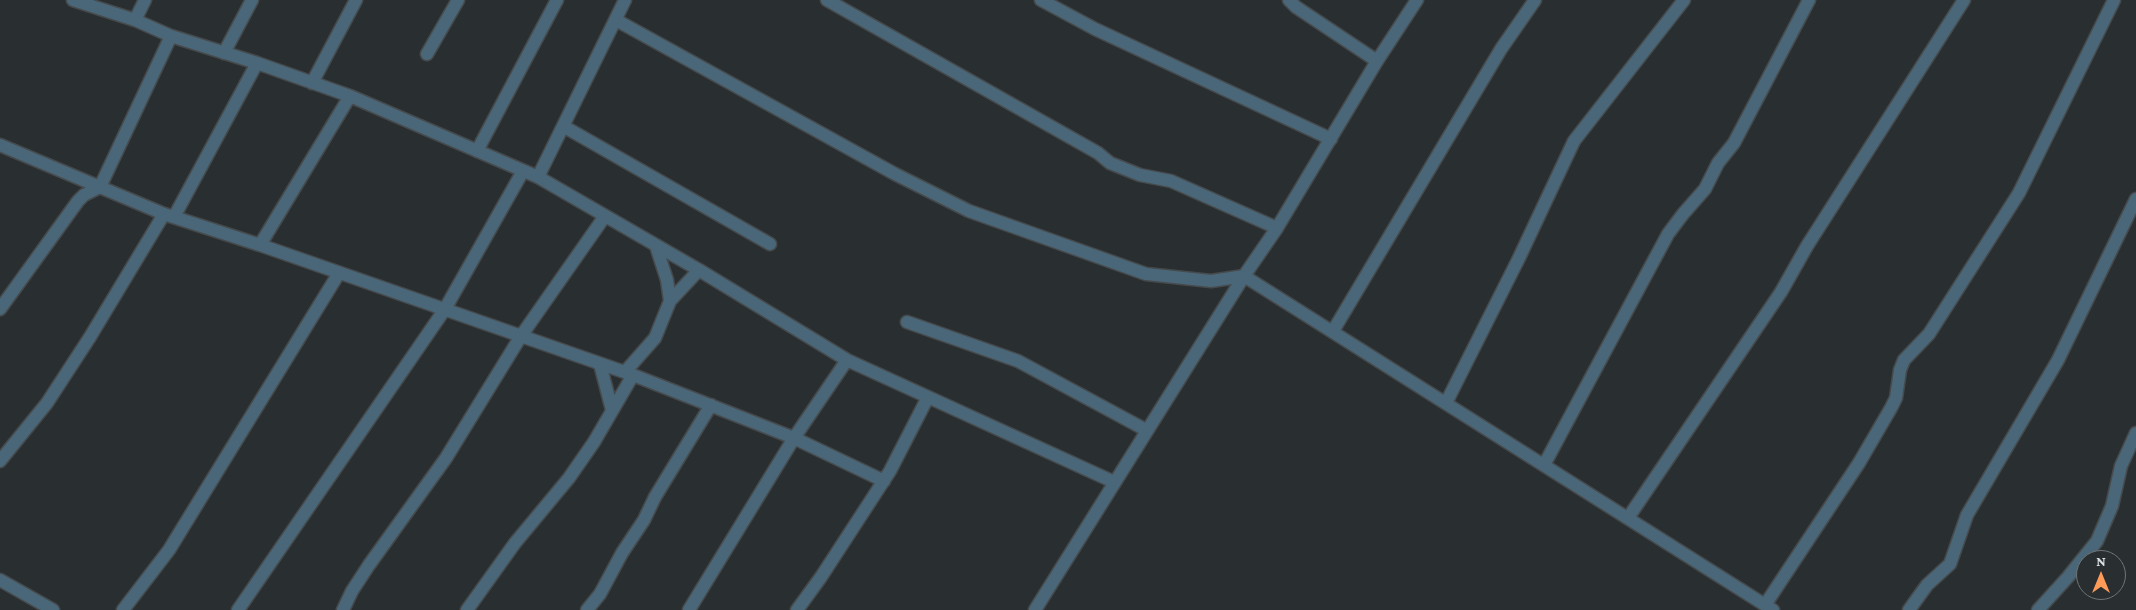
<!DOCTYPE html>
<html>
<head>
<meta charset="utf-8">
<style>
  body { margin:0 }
  #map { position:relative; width:2136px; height:610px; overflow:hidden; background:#292e30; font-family:"Crimson Pro",serif }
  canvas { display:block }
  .north { position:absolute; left:2076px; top:550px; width:50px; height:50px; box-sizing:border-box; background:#292e30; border:1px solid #717577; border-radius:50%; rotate:0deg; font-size:14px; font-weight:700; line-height:20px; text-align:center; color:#dde0e2 }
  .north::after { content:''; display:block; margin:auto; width:18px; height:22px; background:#fe9b59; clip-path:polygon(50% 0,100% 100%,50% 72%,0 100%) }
</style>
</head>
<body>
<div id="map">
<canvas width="2136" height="610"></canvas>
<div class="north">N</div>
</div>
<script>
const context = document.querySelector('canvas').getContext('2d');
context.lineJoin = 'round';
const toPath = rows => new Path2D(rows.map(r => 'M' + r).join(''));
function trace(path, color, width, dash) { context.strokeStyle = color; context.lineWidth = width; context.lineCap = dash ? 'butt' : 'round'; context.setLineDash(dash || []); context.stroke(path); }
const minor = toPath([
  [73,0,135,20,171,36,257,63,350,96,538,177,699,270,847,360,1114,482],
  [827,0,1098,153,1110,163,1140,175,1171,181,1277,228],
  [1041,0,1095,29,1331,139],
  [1289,0,1296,7,1377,61],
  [135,20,145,0],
  [616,20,895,174,969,211,1146,274,1211,281,1244,276,1773,610],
  [224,53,252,0],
  [427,54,458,0],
  [312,83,356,0],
  [563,126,770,244],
  [0,145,164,214,260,245,633,375,794,438,884,481],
  [477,151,557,0],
  [538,177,625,0],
  [174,217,257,63],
  [260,245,350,96],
  [656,246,667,280,670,301],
  [0,309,78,201,84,195,100,187,171,36],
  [907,322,1018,361,1146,430],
  [1333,331,1501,49,1535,0],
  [600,364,612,410],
  [625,372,655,338,670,301,699,270],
  [1446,403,1519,258,1574,141,1684,0],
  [0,461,47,403,90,337,164,214],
  [1544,465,1668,234,1683,214,1705,189,1718,163,1734,143,1809,0],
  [1628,518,1781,292,1807,246,1964,0],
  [0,580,53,610],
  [1765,605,1859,463,1891,408,1896,398,1900,370,1904,360,1929,334,2019,193,2114,0],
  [123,610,169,550,339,273],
  [238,610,445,309,523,171],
  [343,610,352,591,369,565,446,458,521,336,605,216],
  [467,610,515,543,569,478,594,442,633,375],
  [587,610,600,594,622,553,644,520,655,497,711,405],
  [689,610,794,438,847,360],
  [797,610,821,577,890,471,928,397],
  [1035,610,1244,276,1277,228,1377,61,1417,0],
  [1909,610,1927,585,1950,564,1967,515,2058,360,2136,199],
  [2038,610,2068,577,2097,541,2112,506,2121,466,2136,433]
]);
trace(minor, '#464a4c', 15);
trace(minor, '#496778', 12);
</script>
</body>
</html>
